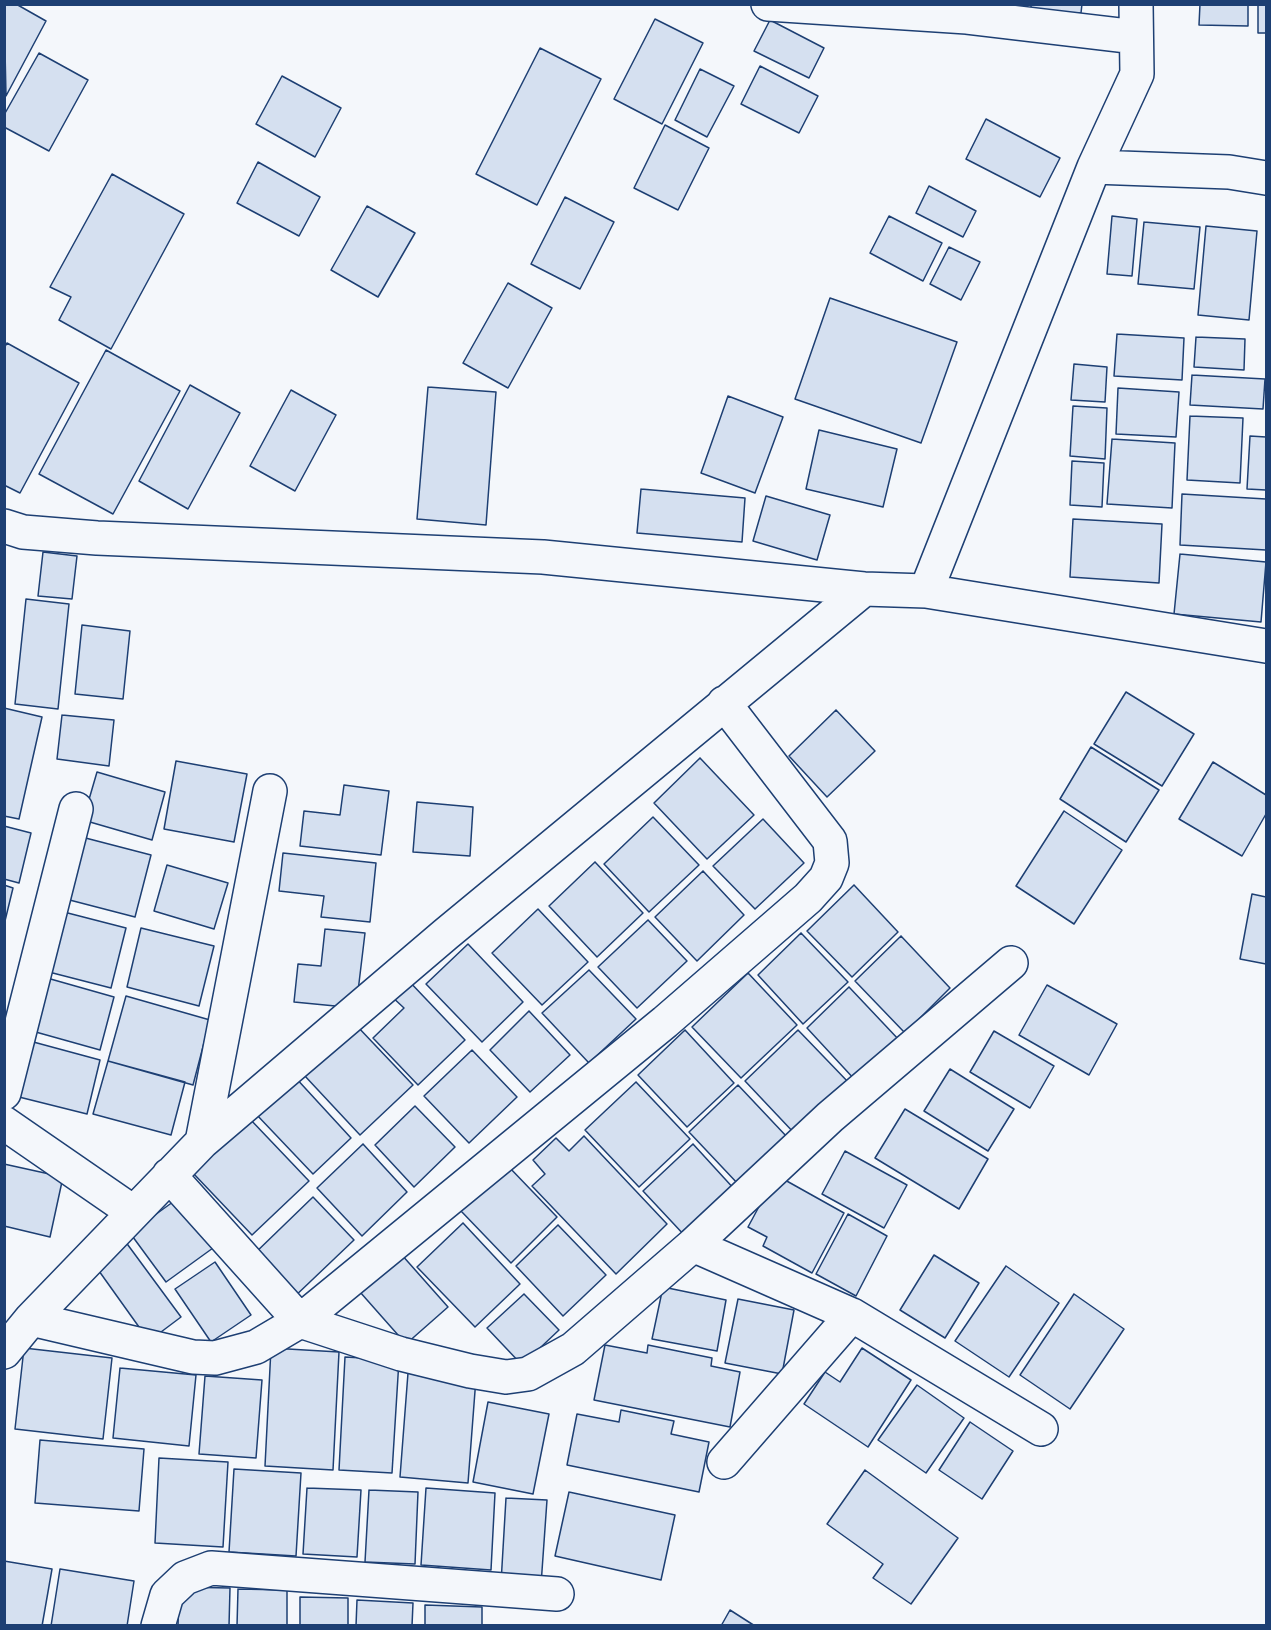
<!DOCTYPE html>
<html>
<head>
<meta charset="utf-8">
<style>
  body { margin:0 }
  #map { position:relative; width:1271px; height:1630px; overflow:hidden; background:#f4f7fb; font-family:Commissioner,sans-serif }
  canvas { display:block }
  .frame { position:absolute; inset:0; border:6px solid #1d3f73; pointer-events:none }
</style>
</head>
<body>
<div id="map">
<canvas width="1271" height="1630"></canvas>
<div class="frame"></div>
</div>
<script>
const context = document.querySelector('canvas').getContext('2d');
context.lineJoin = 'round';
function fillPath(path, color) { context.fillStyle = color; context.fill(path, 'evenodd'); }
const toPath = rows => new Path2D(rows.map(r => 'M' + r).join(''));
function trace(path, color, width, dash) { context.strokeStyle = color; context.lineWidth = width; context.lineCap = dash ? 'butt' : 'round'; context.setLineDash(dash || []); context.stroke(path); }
const building = toPath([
  [4,4,16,4,46,21,6,96,4,4],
  [1031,4,1082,4,1081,13,1031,12,1031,4],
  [1200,4,1248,4,1248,26,1199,25,1200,4],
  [1258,4,1266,4,1266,33,1258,33,1258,4],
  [655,19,703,43,662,124,614,99,655,19],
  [770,20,824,48,809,78,754,51,770,20],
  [540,48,601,79,537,205,476,174,540,48],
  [39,53,88,80,49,151,4,127,4,115,39,53],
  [760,66,818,96,799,133,741,104,760,66],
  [700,69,734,86,707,137,675,120,700,69],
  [282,76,341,108,315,157,256,124,282,76],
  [986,119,1060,158,1040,197,966,159,986,119],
  [665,125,709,148,678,210,634,188,665,125],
  [258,162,320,197,299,236,237,203,258,162],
  [112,174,184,214,111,349,59,320,71,297,50,287,112,174],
  [929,186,976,211,963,237,916,213,929,186],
  [565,197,614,222,580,289,531,264,565,197],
  [367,206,415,233,378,297,331,270,367,206],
  [889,216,942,243,923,281,870,253,889,216],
  [1112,216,1137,219,1132,276,1107,274,1112,216],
  [1144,222,1200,227,1194,289,1138,284,1144,222],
  [1206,226,1257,231,1249,320,1198,315,1206,226],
  [949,247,980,262,961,300,930,284,949,247],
  [508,283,552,308,508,388,463,363,508,283],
  [830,298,957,342,921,443,795,399,830,298],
  [1117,334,1184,338,1182,380,1114,376,1117,334],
  [1196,337,1245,339,1244,370,1194,367,1196,337],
  [7,343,79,383,20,493,4,485,4,348,7,343],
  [106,350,180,391,113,514,39,474,106,350],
  [1074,364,1107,367,1105,402,1071,400,1074,364],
  [1192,375,1265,379,1263,409,1190,405,1192,375],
  [190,385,240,413,188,509,139,481,190,385],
  [428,387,496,392,486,525,417,519,428,387],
  [1118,388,1179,392,1176,437,1116,434,1118,388],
  [291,390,336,415,295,491,250,466,291,390],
  [728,396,783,417,755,493,701,473,728,396],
  [1073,406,1107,408,1105,459,1070,456,1073,406],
  [1190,416,1243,418,1240,483,1187,480,1190,416],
  [819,430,897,449,883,507,806,489,819,430],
  [1250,436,1266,437,1266,490,1247,489,1250,436],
  [1112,439,1175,443,1172,508,1107,504,1112,439],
  [1072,461,1104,463,1102,507,1070,505,1072,461],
  [641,489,745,498,742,542,637,533,641,489],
  [1182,494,1266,499,1266,550,1180,545,1182,494],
  [766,496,830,515,817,560,753,541,766,496],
  [1073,519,1162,524,1159,583,1070,577,1073,519],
  [43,552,77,556,72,599,38,596,43,552],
  [1180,554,1266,562,1261,622,1174,614,1180,554],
  [26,599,69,604,58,709,15,704,26,599],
  [82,625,130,631,123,699,75,694,82,625],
  [1126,692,1194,734,1162,786,1094,744,1126,692],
  [4,708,42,717,19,819,4,816,4,708],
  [836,710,875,751,827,797,789,756,836,710],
  [62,715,114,720,109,766,57,759,62,715],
  [1091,747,1159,790,1126,842,1060,799,1091,747],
  [700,758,754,815,707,859,654,803,700,758],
  [176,761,247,774,234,842,164,829,176,761],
  [1213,762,1266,795,1266,814,1242,856,1179,819,1213,762],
  [97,772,165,792,152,840,83,820,97,772],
  [344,785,389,791,381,855,300,846,304,811,340,815,344,785],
  [417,802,473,807,470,856,413,852,417,802],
  [1064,811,1122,850,1074,924,1016,886,1064,811],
  [653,817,699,865,649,912,604,864,653,817],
  [763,819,804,863,755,909,713,866,763,819],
  [4,826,31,833,19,883,4,879,4,826],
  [74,835,151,855,135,917,58,897,74,835],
  [283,853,376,863,370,922,321,917,324,896,279,891,283,853],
  [595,862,643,913,597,957,549,906,595,862],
  [167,865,228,883,214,929,154,911,167,865],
  [703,871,744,915,697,961,655,917,703,871],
  [4,885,13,888,4,925,4,885],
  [854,885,898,932,852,977,807,931,854,885],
  [1252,894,1266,897,1266,964,1240,959,1252,894],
  [538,909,588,962,542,1005,492,953,538,909],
  [60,911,126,928,111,988,45,971,60,911],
  [648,920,687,961,637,1008,598,967,648,920],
  [141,928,214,946,199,1006,127,987,141,928],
  [325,929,365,933,356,1008,294,1002,298,964,321,966,325,929],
  [801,933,848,982,803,1024,758,975,801,933],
  [901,936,950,988,905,1033,855,981,901,936],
  [468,944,523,1002,482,1042,426,984,468,944],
  [589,970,636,1019,589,1063,542,1013,589,970],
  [748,973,797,1025,741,1078,692,1027,748,973],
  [40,976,114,997,100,1050,25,1029,40,976],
  [406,978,465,1040,418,1085,373,1038,404,1008,389,994,406,978],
  [1047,985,1117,1024,1089,1075,1019,1035,1047,985],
  [849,987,900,1041,856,1081,807,1028,849,987],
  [126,996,210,1020,193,1085,108,1061,126,996],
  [529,1011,570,1055,530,1092,490,1050,529,1011],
  [356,1025,413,1085,360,1135,304,1075,356,1025],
  [685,1030,734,1083,687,1127,638,1075,685,1030],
  [798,1030,850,1084,796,1135,745,1081,798,1030],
  [994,1031,1054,1066,1030,1108,970,1072,994,1031],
  [26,1040,100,1060,87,1114,11,1095,26,1040],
  [472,1050,517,1097,469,1143,424,1096,472,1050],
  [108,1061,185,1082,171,1135,93,1114,108,1061],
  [950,1069,1014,1109,988,1151,924,1111,950,1069],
  [294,1076,351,1138,313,1174,255,1113,294,1076],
  [636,1082,690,1139,639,1187,585,1130,636,1082],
  [738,1085,788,1138,739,1185,689,1132,738,1085],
  [415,1106,455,1147,414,1187,375,1145,415,1106],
  [905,1109,988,1159,959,1209,875,1158,905,1109],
  [249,1118,309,1181,252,1235,192,1172,249,1118],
  [584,1136,667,1224,616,1274,532,1186,545,1174,533,1160,556,1138,569,1151,584,1136],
  [363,1144,407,1192,362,1236,317,1188,363,1144],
  [693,1144,736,1191,686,1237,643,1191,693,1144],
  [845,1151,907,1185,884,1228,822,1194,845,1151],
  [4,1164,63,1177,50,1237,4,1226,4,1164],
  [508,1166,557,1217,511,1263,461,1211,508,1166],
  [776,1175,844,1213,812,1273,763,1246,767,1237,748,1227,776,1175],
  [313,1197,354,1240,291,1300,251,1257,313,1197],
  [177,1199,213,1248,166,1282,130,1233,177,1199],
  [848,1214,887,1236,856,1296,816,1274,848,1214],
  [463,1223,520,1284,475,1327,417,1267,463,1223],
  [558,1225,606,1275,563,1316,516,1266,558,1225],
  [125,1241,181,1317,149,1341,94,1264,125,1241],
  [401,1254,448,1307,406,1344,360,1292,401,1254],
  [934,1255,979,1283,945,1338,900,1310,934,1255],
  [215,1262,251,1315,211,1342,175,1289,215,1262],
  [1006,1266,1059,1303,1009,1377,955,1341,1006,1266],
  [663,1287,726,1300,717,1351,652,1339,663,1287],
  [524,1294,559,1330,522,1365,487,1328,524,1294],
  [1074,1294,1124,1329,1070,1409,1020,1375,1074,1294],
  [738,1299,794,1310,782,1374,725,1363,738,1299],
  [605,1345,647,1353,648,1345,712,1358,711,1366,740,1372,730,1427,594,1400,605,1345],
  [24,1348,112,1358,103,1439,15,1429,24,1348],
  [271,1348,339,1352,333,1470,265,1466,271,1348],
  [862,1348,911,1380,868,1447,804,1404,825,1372,840,1382,862,1348],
  [345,1357,399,1360,392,1473,339,1470,345,1357],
  [120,1368,196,1375,189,1446,113,1438,120,1368],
  [408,1373,476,1378,468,1483,400,1477,408,1373],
  [205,1376,262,1380,256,1458,199,1454,205,1376],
  [917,1385,964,1418,926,1473,878,1440,917,1385],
  [488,1402,549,1414,533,1494,473,1482,488,1402],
  [621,1410,674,1421,671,1434,709,1442,699,1492,567,1465,577,1414,619,1422,621,1410],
  [970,1422,1013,1451,982,1499,939,1470,970,1422],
  [40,1440,144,1449,139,1511,35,1503,40,1440],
  [159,1458,228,1462,223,1547,155,1543,159,1458],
  [234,1469,301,1473,296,1556,229,1552,234,1469],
  [865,1470,958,1538,911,1604,873,1578,883,1564,827,1524,865,1470],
  [307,1488,361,1490,357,1557,303,1554,307,1488],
  [426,1488,495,1493,491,1570,421,1565,426,1488],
  [369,1490,418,1492,415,1564,365,1562,369,1490],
  [569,1492,675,1515,661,1580,555,1556,569,1492],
  [506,1498,547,1500,541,1585,501,1583,506,1498],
  [4,1561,52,1569,42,1626,4,1626,4,1561],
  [60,1569,134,1581,127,1626,51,1626,60,1569],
  [179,1587,230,1588,229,1626,178,1626,179,1587],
  [238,1589,287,1590,287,1626,237,1626,238,1589],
  [300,1597,348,1598,348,1626,300,1626,300,1597],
  [357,1600,413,1603,412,1626,356,1626,357,1600],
  [425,1605,482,1607,482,1626,425,1626,425,1605],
  [730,1610,755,1626,721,1626,730,1610]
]);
fillPath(building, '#d5e0f0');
trace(building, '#1d3f73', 1.5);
const minor = toPath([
  [768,4,967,17,1136,37],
  [1094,167,1229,172,1266,178],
  [4,526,23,532,97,538,543,557,864,589,926,591,1266,646],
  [926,591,1094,167,1137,74,1136,4],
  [4,1093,76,809],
  [4,1123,133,1212],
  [202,1142,270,791],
  [169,1175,300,1321,665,1022,808,898,826,878,832,863,830,841,724,703],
  [693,1245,852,1315,1041,1429],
  [31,1319,193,1357,215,1358,256,1347,300,1321,401,1354,470,1371,506,1377,528,1374,573,1349,693,1245,830,1117,1011,963],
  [4,1352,31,1319,202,1142,446,934,864,589],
  [724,1462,852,1315],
  [158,1626,167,1595,185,1578,211,1568,557,1594]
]);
trace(minor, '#1d3f73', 36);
trace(minor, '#f4f7fb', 33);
</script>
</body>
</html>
